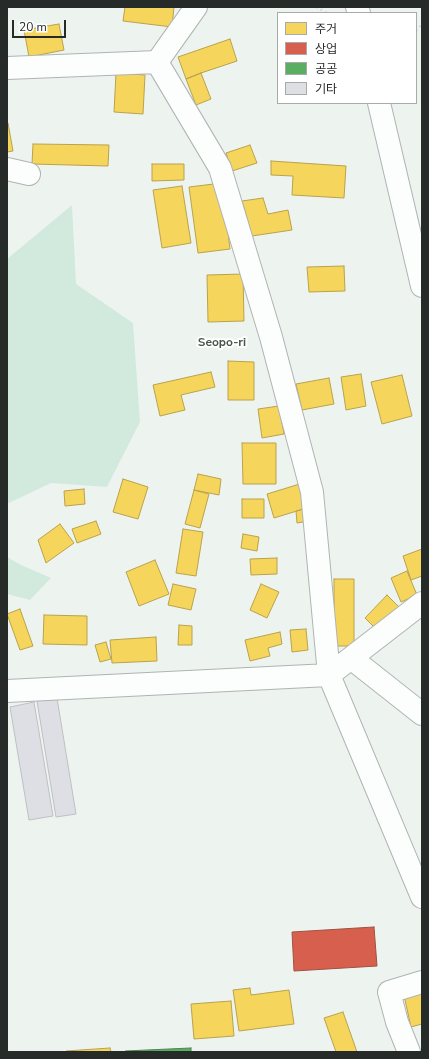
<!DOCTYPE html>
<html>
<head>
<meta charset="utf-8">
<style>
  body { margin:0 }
  #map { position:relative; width:429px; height:1059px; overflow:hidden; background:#edf4f0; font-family:"Nunito Sans","Noto Sans KR",sans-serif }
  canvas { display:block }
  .frame { position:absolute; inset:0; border:8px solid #262a28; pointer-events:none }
  .legend { position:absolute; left:277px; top:12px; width:140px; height:92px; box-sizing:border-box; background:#fff; border:1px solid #a8aaa9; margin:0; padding:5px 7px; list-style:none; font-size:12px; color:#262a28 }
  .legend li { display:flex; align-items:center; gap:8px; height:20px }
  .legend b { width:20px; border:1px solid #a8aaa9 }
  .scale { position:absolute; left:12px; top:20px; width:54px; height:18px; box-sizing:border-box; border:2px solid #262a28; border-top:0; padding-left:5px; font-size:12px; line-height:14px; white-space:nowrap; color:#262a28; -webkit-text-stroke:3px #fff; paint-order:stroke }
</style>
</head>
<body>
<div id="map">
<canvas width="429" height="1059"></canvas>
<div class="frame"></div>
<ul class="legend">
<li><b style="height:11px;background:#f6d55c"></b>주거</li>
<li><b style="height:11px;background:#d6604d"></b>상업</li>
<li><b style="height:11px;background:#5aae61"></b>공공</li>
<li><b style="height:11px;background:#dedfe5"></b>기타</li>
</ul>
<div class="scale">20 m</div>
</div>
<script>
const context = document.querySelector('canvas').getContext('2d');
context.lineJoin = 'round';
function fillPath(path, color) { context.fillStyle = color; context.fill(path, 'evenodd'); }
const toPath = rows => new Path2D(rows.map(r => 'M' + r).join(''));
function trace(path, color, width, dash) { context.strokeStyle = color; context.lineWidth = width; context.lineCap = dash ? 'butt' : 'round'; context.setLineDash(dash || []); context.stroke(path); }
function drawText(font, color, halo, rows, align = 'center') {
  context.font = font + ' "Nunito Sans",sans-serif'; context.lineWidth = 4; context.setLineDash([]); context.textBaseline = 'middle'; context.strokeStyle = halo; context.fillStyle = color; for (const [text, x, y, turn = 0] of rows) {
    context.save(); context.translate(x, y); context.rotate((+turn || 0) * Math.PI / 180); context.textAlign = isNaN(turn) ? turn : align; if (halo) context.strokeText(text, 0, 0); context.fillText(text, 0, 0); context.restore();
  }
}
fillPath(toPath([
  [72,205,76,284,133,323,140,422,107,487,51,483,7,504,7,259],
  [7,557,21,565,51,578,30,600,7,594]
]), '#d2eadd');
const homes = toPath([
  [125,7,174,7,172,27,123,21,125,7],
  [59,24,64,50,29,57,24,30,59,24],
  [230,39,237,61,201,73,186,79,178,57,230,39],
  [116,73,145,75,143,114,114,112,116,73],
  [201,73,211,99,196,105,186,79,201,73],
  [7,123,8,123,13,151,7,152,7,123],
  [33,144,109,145,108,166,32,164,33,144],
  [250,145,257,163,232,171,226,153,250,145],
  [271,161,346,166,344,198,292,195,293,176,271,175,271,161],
  [152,164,184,164,184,180,152,181,152,164],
  [222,183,230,249,198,253,189,187,222,183],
  [182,186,191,243,162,248,153,190,182,186],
  [263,198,268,214,288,210,292,230,252,236,242,201,263,198],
  [344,266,345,291,309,292,307,267,344,266],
  [243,274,244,321,208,322,207,275,243,274],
  [228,361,254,362,254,400,228,400,228,361],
  [211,372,215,387,181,395,185,410,160,416,153,385,211,372],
  [361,374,366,406,346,410,341,377,361,374],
  [402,375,412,416,382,424,371,382,402,375],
  [329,378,334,404,302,410,296,384,329,378],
  [279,406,284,434,262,438,258,409,279,406],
  [242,443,276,443,276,484,243,484,242,443],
  [198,474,221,479,219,495,194,490,198,474],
  [123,479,148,487,138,519,113,512,123,479],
  [303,483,310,507,274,518,267,494,303,483],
  [84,489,85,504,65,506,64,491,84,489],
  [194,490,209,494,200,528,185,524,194,490],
  [242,499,264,499,264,518,242,518,242,499],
  [310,507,309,521,297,523,296,511,310,507],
  [96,521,101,534,77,543,72,529,96,521],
  [60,524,74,543,46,563,38,540,60,524],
  [183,529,203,532,196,576,176,573,183,529],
  [243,534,259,537,257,551,241,548,243,534],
  [422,549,422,576,411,580,403,556,422,549],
  [277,558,277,574,251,575,250,559,277,558],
  [155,560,169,594,139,606,126,572,155,560],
  [407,571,417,595,401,602,391,578,407,571],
  [334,579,354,579,354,646,334,646,334,579],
  [173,584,196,589,191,610,168,605,173,584],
  [261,584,279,592,267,618,250,610,261,584],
  [387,595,399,607,377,630,365,618,387,595],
  [20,609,33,646,20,650,7,614,20,609],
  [44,615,87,616,87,645,43,644,44,615],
  [179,625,192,626,192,645,178,645,179,625],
  [306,629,308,650,292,652,290,630,306,629],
  [280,632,282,644,268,648,270,656,250,661,245,640,280,632],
  [156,637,157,661,112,663,110,640,156,637],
  [106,642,111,659,100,662,95,645,106,642],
  [422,986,422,1024,411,1027,403,991,422,986],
  [250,988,251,995,289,990,294,1024,239,1031,233,990,250,988],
  [231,1001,234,1036,194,1039,191,1004,231,1001],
  [343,1012,357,1052,336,1052,324,1018,343,1012],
  [110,1048,111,1052,67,1052,66,1051,110,1048]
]);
fillPath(homes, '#f6d55c');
trace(homes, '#b8a24c', 1);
const shops = toPath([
  [374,927,377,966,294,971,292,932,374,927]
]);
fillPath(shops, '#d6604d');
trace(shops, '#a15042', 1);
const public = toPath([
  [191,1048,191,1052,125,1052,125,1051,191,1048]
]);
fillPath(public, '#5aae61');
trace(public, '#4a8650', 1);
const building = toPath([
  [57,698,76,814,56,817,37,701,57,698],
  [34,702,53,816,29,820,10,707,34,702]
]);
fillPath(building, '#dedfe5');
trace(building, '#bdc0c0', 1);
const minor = toPath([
  [157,62,196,7],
  [7,68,157,62,220,168,271,337,312,492,329,675,422,897],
  [7,169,29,174],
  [351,658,422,714],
  [7,691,329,675,422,603],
  [409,1052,397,1022,389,992,422,982]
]);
const tertiary = toPath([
  [357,7,359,13],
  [379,103,422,286]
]);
trace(minor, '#afb4b1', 24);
trace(tertiary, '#afb4b1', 24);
trace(toPath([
  [316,7,327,13],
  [416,31,422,24]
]), '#dadddc', 2.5, [2, 3]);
trace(minor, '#fcfdfd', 22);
trace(tertiary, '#fcfdfd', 22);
drawText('bold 12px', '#4a554f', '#fff', [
  ["Seopo-ri",222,343]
]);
</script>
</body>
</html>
